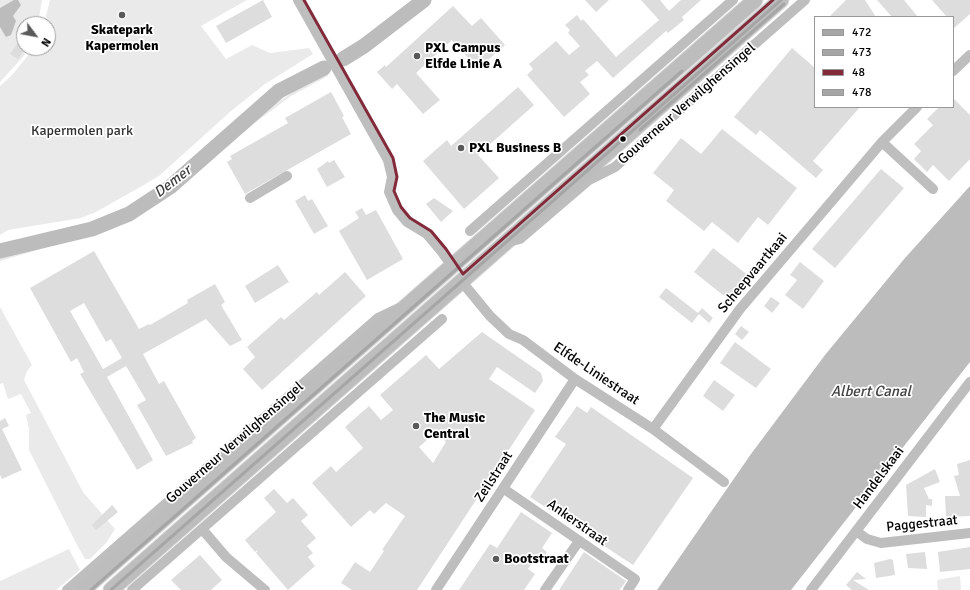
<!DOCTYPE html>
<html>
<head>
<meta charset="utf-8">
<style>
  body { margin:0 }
  #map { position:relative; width:970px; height:590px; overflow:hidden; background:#fff; font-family:Signika,sans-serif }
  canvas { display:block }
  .legend { position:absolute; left:814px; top:16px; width:140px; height:92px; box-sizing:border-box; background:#fff; border:1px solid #999; margin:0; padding:5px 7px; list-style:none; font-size:12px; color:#000 }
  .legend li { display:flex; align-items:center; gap:8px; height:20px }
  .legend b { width:20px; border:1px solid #999 }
  .north { position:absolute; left:16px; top:16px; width:40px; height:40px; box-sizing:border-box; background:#fff; border:1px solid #999; border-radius:50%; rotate:122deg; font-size:11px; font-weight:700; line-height:16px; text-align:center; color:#000 }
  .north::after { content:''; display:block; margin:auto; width:14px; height:18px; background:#595959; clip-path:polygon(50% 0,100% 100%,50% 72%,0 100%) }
</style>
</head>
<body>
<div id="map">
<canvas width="970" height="590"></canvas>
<ul class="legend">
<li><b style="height:5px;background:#a6a6a6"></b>472</li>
<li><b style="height:5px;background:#a6a6a6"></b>473</li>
<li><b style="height:5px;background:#822a3a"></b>48</li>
<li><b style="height:5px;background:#a6a6a6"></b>478</li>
</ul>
<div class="north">N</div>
</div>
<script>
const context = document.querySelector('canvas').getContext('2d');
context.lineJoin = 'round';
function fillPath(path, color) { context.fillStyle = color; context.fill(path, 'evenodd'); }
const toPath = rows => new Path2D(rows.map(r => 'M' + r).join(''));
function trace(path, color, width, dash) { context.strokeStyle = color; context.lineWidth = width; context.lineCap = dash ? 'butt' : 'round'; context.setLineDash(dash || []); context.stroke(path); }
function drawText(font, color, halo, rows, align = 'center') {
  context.font = font + ' Signika,sans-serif'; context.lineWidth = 3.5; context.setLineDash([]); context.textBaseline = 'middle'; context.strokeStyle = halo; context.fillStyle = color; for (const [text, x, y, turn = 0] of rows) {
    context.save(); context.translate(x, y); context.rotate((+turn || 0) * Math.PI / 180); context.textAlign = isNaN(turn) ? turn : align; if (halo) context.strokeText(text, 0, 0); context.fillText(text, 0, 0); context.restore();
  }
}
fillPath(toPath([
  [0,0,42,0,38,24,24,24,24,48,28,48,23,57,0,82],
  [50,0,247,0,201,26,226,59,252,45,270,53,309,48,313,54,265,84,231,111,159,176,142,186,96,212,81,218,8,230,0,235,0,86,12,75,34,48,48,48,48,24,44,24],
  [327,73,328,76,291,96,256,122,167,198,117,226,102,231,153,206,177,190,254,118,302,86],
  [97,232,65,242,0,261,0,255,8,253],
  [0,307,32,365,27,371,24,380,83,492,115,529,106,543,90,559,85,559,77,545,29,450,29,429,26,415,31,413,21,394,8,399,3,383,0,384],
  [69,549,80,570,56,590,0,590,0,581],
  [960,576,961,590,938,590,937,580]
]), '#eaeaea');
fillPath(toPath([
  [14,0,18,0,21,5,13,16,16,21,11,35,6,37,0,27,0,8],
  [970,186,970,362,791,590,657,590,751,454,825,355,905,258]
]), '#bcbcbc');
trace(toPath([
  [343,59,364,46,424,0],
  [0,251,92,229,129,214,170,187,279,91,324,68]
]), '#bcbcbc', 15);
fillPath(toPath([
  [263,0,272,17,226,43,216,26],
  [585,0,609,0,596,12],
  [641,0,660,0,669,11,681,0,701,0,682,17,684,20,668,33,666,31,613,78,597,61,585,71,589,75,580,82,590,94,564,117,527,75,533,69,529,64,556,41,569,55,580,46,568,33,570,30,565,25,577,15,581,21,583,19,616,57,659,20],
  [846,0,865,0,876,17,829,17],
  [877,0,904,0,918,17,892,17],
  [932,0,970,0,970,14,953,29,953,17,947,17],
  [453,6,472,26,481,18,505,45,478,69,452,40,416,73,440,100,423,114,397,84,392,89,377,72,385,65,386,67],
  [19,41,24,45,24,51,18,59,10,54],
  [792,48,815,68,815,107,860,107,813,161,823,170,816,178,760,130,756,135,734,117],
  [518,87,534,105,478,155,499,178,464,209,423,161,447,140,451,146],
  [331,92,344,116,342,117,351,134,245,194,227,162,232,159,230,156,288,123,285,118],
  [953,98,970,115,970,159,949,181,933,165,927,172,914,159,921,151,914,144,933,125,927,119,939,107,953,107],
  [722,129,797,188,768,225,758,217,738,243,712,222,704,231,666,201,674,190,653,173,681,138,701,154],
  [334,160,345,177,327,187,317,169,328,161,329,163],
  [881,169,904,188,835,268,812,249],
  [305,195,308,201,312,199,328,226,314,234,295,201],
  [434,198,453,211,441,222,426,204],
  [362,208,366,215,376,210,403,259,367,280,339,231,359,218,355,212],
  [713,248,753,279,733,303,694,272],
  [94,251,139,329,149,324,150,325,188,303,187,300,215,284,225,302,221,305,242,340,230,346,206,319,143,354,159,384,164,381,196,438,192,441,193,443,166,456,137,405,146,400,126,366,107,377,153,460,137,470,80,374,84,372,77,358,71,362,30,288],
  [84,303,106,342,111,339,122,358,103,369,70,311],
  [800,262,824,281,803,309,785,295,797,280,790,275],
  [278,265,289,282,255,303,245,286],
  [345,272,366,296,262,390,243,369,255,357,247,347,281,317,284,320,317,292,319,295],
  [666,288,698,313,702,308,713,318,709,323,699,314,692,323,659,297],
  [771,297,780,303,772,313,764,306],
  [741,326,749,332,742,340,735,334],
  [482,332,541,373,543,381,535,393,497,367,489,379,535,410,417,590,352,590,341,583,355,562,370,572,384,551,382,550,405,516,386,503,374,514,370,510,351,527,312,483,331,466,336,472,363,448,345,427,369,406,381,420,393,410,380,395,426,355,439,369],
  [437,431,446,442,433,463,419,447],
  [735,342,771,369,756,388,720,363],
  [714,380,735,395,723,411,703,396],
  [577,406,587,413,591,407,693,478,633,565,530,497,566,444,555,437],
  [5,418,9,426,2,429,22,470,2,479,0,475,0,421],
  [970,460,970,516,946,517,945,496,960,496,954,476,959,475,957,464],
  [935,469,940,482,924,488,929,499,932,499,932,506,926,505,926,517,908,516,906,485],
  [274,489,287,503,293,498,308,515,301,521,316,538,307,546,313,553,308,557,315,566,288,590,256,553,258,550,255,552,245,540,276,512,264,498],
  [112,505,118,512,96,530,92,525],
  [521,512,552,533,542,548,547,552,544,557,538,554,528,569,535,574,524,590,459,590,490,544,497,548],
  [970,547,970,569,940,572,938,552],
  [584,552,626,581,622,587,619,590,559,590],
  [925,552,927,569,908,568,906,554],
  [200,555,222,580,211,590,181,590,171,580],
  [890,559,893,560,895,575,876,578,874,563],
  [857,572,866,579,853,580,869,590,852,590,846,585]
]), '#ddd');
const highway = toPath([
  [83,590,755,0],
  [111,590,781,0]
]);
trace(highway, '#dbdbdb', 17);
trace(toPath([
  [298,0,388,160,392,177,389,192,397,210,407,222,427,234,442,252,452,266],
  [953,71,970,55],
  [882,142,933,189],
  [250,198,287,176],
  [470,231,733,0],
  [512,241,520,239,589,180,615,167,805,0],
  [462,282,490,316,509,334,523,340,575,379,653,429,724,482],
  [653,429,740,309,882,142,917,107],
  [504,489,635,579,628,590],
  [202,529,226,557,265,590],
  [856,531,867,539,881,543,970,533],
  [67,590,378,318,399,308],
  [132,590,442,319],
  [436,590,575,379],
  [545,590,579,541],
  [811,590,970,382]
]), '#bebebe', 10);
trace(highway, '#bdbdbd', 15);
trace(toPath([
  [111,590,781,0]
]), '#a6a6a6', 3);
trace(toPath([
  [91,590,682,71]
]), '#a6a6a6', 3);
trace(toPath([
  [304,0,393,158,397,177,394,191,401,207,410,218,431,231,446,249,463,274,773,0]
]), '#822a3a', 3);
trace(toPath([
  [640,130,784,4]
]), '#a6a6a6', 3);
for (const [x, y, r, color] of [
  [122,15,4,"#595959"],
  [417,56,4,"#595959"],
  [623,139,3.5,"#000"],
  [461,148,4,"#595959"],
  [416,426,4,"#595959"],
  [496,559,4,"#595959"]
]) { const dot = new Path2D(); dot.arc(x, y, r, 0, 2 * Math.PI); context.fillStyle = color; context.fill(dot); trace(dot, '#fff', 1.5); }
drawText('bold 14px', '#000', '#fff', [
  ["Skatepark",122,30,"center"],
  ["Kapermolen",122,46,"center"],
  ["PXL Campus",425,48],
  ["Elfde Linie A",425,64],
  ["PXL Business B",469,148],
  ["The Music",424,418],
  ["Central",424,434],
  ["Bootstraat",504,559]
], 'left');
drawText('14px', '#000', '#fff', [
  ["Gouverneur Verwilghensingel",687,104,-41],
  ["Scheepvaartkaai",753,273,-50],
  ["Elfde-Liniestraat",596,374,34],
  ["Gouverneur Verwilghensingel",235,443,-41],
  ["Zeilstraat",494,477,-57],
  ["Handelskaai",879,478,-53],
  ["Ankerstraat",577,523,35],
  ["Paggestraat",922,524,-6]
]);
drawText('14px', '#303030', '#fff', [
  ["Kapermolen park",82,131]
]);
drawText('italic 15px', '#414141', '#fff', [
  ["Demer",173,182,-38],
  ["Albert Canal",871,392]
]);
</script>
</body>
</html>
